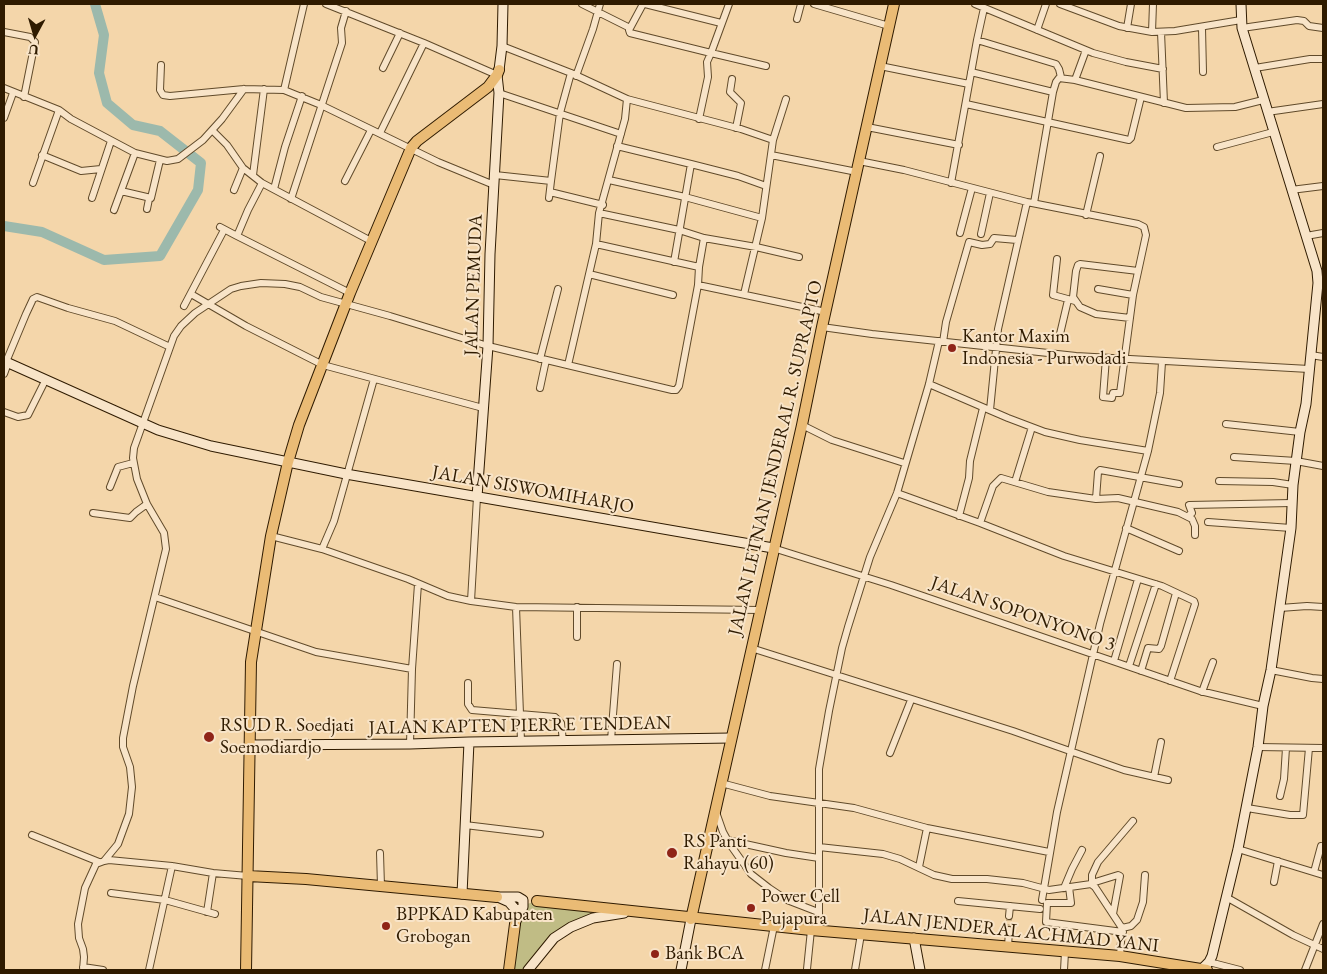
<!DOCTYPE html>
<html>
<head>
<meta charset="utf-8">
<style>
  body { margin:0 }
  #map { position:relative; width:1327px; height:974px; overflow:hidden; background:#f4d6aa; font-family:"EB Garamond",serif }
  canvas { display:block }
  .frame { position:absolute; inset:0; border:5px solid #2f1b00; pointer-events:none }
  .north { position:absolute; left:10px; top:10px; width:50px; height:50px; -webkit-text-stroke:4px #f8e4c8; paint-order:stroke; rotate:186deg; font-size:14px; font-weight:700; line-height:20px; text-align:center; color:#2f1b00 }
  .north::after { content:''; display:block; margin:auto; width:18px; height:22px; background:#2f1b00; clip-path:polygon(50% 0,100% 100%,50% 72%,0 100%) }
</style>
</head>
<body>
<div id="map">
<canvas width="1327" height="974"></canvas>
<div class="frame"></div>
<div class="north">U</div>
</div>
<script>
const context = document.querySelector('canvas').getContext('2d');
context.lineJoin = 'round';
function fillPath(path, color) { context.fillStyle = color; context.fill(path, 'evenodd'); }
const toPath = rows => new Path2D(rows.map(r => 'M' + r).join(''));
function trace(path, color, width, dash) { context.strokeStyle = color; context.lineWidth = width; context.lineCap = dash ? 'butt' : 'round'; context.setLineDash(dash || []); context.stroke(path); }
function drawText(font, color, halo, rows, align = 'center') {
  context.font = font + ' "EB Garamond",serif'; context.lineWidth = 4; context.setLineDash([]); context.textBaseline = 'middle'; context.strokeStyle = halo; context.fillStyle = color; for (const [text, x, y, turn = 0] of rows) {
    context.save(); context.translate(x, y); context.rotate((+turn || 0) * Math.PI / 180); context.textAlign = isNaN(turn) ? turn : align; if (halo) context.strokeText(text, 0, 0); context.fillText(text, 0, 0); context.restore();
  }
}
fillPath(toPath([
  [537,901,632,911,571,927,527,970,509,970,515,924,527,904]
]), '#c0bc85');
trace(toPath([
  [4,226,42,232,104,260,160,256,198,190,201,163,160,131,133,125,107,103,99,73,104,35,95,4]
]), '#9cb9ac', 10);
trace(toPath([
  [1009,930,1009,916]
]), '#cdb188', 6, [6, 3]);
const street = toPath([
  [326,4,424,43,497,75],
  [582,4,630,28],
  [643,4,629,30,630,33,711,53,729,4],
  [645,4,721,23],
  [814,4,889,26],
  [975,4,1093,53,1126,62,1163,69],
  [1060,4,1119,26,1152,32,1175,31,1241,20],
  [797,19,801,4],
  [1127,28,1131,4],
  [1202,28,1203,72],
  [1242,28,1297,20,1304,21,1309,26,1323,28],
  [1037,30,1046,4],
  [4,32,30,37,35,42,24,97],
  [1152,32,1153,4],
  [1161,32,1164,103],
  [977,40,1056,64,1059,69,1061,77],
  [502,46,571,73,627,99,741,129,773,140,762,218,744,294],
  [161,65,160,90,163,95,170,96,244,89,284,90,321,105,438,162,494,185],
  [880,66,969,84],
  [383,68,400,33],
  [1255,68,1310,59,1323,59],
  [971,72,1053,92],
  [576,76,593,29,600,4],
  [732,79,730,92,741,103,736,128],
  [1075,80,1086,50],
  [4,88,59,110,71,119,135,153,167,161,178,159,203,140,222,119,244,89],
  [284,90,304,4],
  [499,93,621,134],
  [966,104,1129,140,1131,138,1141,97],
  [1267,112,1323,104],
  [4,118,13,93],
  [699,119,708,77,707,62,711,53,766,66],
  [867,127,959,145],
  [212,130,227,145,243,168,262,183,371,241],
  [380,133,424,43],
  [773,140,786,99],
  [617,146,691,164,674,262],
  [1217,147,1273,132],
  [42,155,81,171,101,169],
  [771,155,857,172],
  [859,161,904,170,1027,202,1138,224,1144,227,1146,235,1133,295,1120,393,1113,393,1112,398,1103,397,1106,358],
  [691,164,738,176,766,186],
  [253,175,264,89],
  [495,175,551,181,549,198],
  [609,180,685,197,762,218],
  [345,181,371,130],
  [551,181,560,113,571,73],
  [33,183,59,110],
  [262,183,248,210,237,236,350,293],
  [951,183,977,40,984,8],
  [274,189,285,147,302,96],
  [234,190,243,168],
  [1291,190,1323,186],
  [121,191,151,198,160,160],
  [550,192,603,205],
  [92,198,111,141],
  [291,199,342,43,341,28,346,11],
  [1034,203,1053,92,1056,82,1059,78,1075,80,1186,108,1235,107,1263,100],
  [147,209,149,199],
  [114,210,135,153],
  [599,213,679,230,704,238,756,247,799,257],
  [1086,215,1100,156],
  [220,227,237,236],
  [960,233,972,188],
  [981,234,990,193],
  [1306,236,1323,233],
  [596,244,699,267,704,238],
  [1057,259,1053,295,1075,301],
  [589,274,673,295],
  [698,285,699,267],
  [1098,289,1133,295],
  [191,294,246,326,323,365,483,408],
  [184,306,224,230],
  [1130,318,1096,314,1080,307,1073,297,1076,271,1078,265,1080,264,1138,271],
  [822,327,872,334,1076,356,1309,369],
  [1060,334,1068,300],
  [943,342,946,322,969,242,982,245,990,244,994,238,1017,240],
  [1311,355,1323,357],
  [540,359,558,289],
  [6,362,26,314,33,299,37,297,68,308,115,321,170,347],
  [568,365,596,244,599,213,625,119,627,99],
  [4,374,8,363],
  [929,384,1008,418,1045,432,1080,440,1148,451],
  [540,388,546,360],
  [990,410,998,329,1027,202],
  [4,412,18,417,28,415,46,379],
  [1226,424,1300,432],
  [802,425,832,440,904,463],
  [1234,457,1296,461,1323,466],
  [1219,481,1273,482,1293,485],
  [1015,482,1032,427],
  [110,487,118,467,133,463],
  [897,493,980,523,1064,556,1162,586,1194,601,1195,604,1170,681],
  [1096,499,1098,472,1100,470,1179,484],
  [93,513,130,518,136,512,147,504],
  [959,516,969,478,970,461,983,408],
  [1188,516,1192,513,1189,505,1292,503],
  [1208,522,1291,528],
  [980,523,993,486,1001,478,1048,492,1096,499,1118,498,1178,512,1192,519,1195,526,1195,535],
  [1126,528,1179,551],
  [271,536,322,549,408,579,448,596,471,601,516,607,760,610],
  [773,548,891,585,1200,691,1263,706],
  [322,549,334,521,374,379],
  [155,597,316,652,412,669],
  [471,601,477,497],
  [516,607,521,741],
  [1280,608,1307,606,1323,607],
  [577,637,577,607],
  [751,648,1013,731,1124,770,1168,780],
  [1114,661,1138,579],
  [1129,666,1156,584],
  [1271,670,1312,678,1323,679],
  [1141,671,1148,648,1159,649,1161,646,1176,593],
  [468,683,468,704,472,710,555,717,561,723,563,741],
  [1202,692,1213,662],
  [611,740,617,664],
  [410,744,412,669,418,584],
  [1258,747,1323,748],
  [890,753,911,700],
  [1154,777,1161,742],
  [721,783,770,796,854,808,927,828,1049,852],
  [1280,796,1284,779,1286,748],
  [1247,808,1290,815,1303,815,1309,748],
  [716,812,723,832,729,843,751,874,769,888,787,900,818,912],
  [465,825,540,834],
  [32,835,99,862],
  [727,840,786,853,819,858],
  [819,847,883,854,900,859,934,875,952,879,987,879,1023,883,1049,890,1091,884,1095,887,1122,928,1120,956],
  [1238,849,1323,875],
  [380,853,381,886],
  [104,861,109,860,172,866,213,873,248,876],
  [919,867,927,828],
  [1314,872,1321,846],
  [1274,882,1278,861],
  [1092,883,1118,875,1120,876,1113,914],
  [1091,884,1092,883,1092,875,1098,862,1133,821],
  [1069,887,1071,903,1047,903,1046,922,1123,932],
  [1064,888,1072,869,1082,850],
  [111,893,165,900,215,914],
  [1226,897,1293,935,1323,949],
  [1042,900,1057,812,1100,624,1148,451,1160,393,1162,362],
  [958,901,1040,909],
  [207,912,213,873],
  [1009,916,1010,906],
  [1122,928,1131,926,1137,920,1143,902,1145,875],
  [819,931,819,769,829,711,842,648,848,627,870,557,897,493,929,384,939,341],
  [1008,947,1009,930],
  [1209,962,1240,970],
  [83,967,103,970],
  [807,969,811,930],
  [83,970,84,957,83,949,79,938,78,924,85,888,96,864,104,861,118,844,129,814,132,787,130,767,123,747,123,738,133,686,166,549,164,533,147,504,137,479,133,458,134,448,174,336,181,326,195,313,231,289,241,286,261,283,285,284,300,287,321,297,390,316,488,346,672,390,676,390,679,386,698,285,826,312],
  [149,970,172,866],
  [765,970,774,926],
  [855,970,861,934],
  [1064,970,1065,952],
  [1305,970,1323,924]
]);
const secondary = toPath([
  [499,70,502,46,503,4],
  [4,361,158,430,211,446,346,474,773,548],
  [477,497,488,346,490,254,499,93,497,75],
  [250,745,410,744,469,742,731,738],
  [462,894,469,742],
  [497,897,518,897,523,900,523,907,519,913,515,924],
  [500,898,509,902,516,910,522,909],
  [914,938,920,970],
  [1202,969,1209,962,1212,956,1238,849,1258,747,1263,706,1271,670,1291,528,1293,485,1300,432,1306,404,1318,283,1317,271,1242,28,1241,4],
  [528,970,554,938,571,927,593,918,624,913],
  [681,970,691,919]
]);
const primary = toPath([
  [248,876,306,879,497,897],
  [537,901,811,930,1120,956,1207,970],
  [691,919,802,425,822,327,894,4],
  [246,970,251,662,271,536,288,462,299,425,350,293,411,148,417,141,488,87,497,75,499,70],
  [509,970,515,924]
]);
trace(street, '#604a2a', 8);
trace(secondary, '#2f1b00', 11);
trace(primary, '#2f1b00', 12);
trace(street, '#f8e4c8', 6);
trace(secondary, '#f8e4c8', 9);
trace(primary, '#eabb75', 10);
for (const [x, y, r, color] of [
  [952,348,5,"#8f2418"],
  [209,737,6,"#8f2418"],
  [672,853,6,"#8f2418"],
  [751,908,5,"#8f2418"],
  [386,926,5,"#8f2418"],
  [655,954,5,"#8f2418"]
]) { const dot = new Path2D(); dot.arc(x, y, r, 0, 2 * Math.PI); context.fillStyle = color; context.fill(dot); trace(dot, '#f8e4c8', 2); }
drawText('19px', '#2f1b00', '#f8e4c8', [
  ["JALAN PEMUDA",474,285,-88],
  ["JALAN LETNAN JENDERAL R. SUPRAPTO",776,458,-77],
  ["JALAN SISWOMIHARJO",533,490,10],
  ["JALAN SOPONYONO 3",1023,614,19],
  ["JALAN KAPTEN PIERRE TENDEAN",520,726,-1],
  ["JALAN JENDERAL ACHMAD YANI",1011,931,6]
]);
drawText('19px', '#2f1b00', '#f8e4c8', [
  ["Kantor Maxim",962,337],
  ["Indonesia - Purwodadi",962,359],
  ["RSUD R. Soedjati",220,726],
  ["Soemodiardjo",220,748],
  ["RS Panti",683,842],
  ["Rahayu (60)",683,864],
  ["Power Cell",761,897],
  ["Pujapura",761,919],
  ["BPPKAD Kabupaten",396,915],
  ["Grobogan",396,937],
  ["Bank BCA",665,954]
], 'left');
</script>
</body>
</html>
